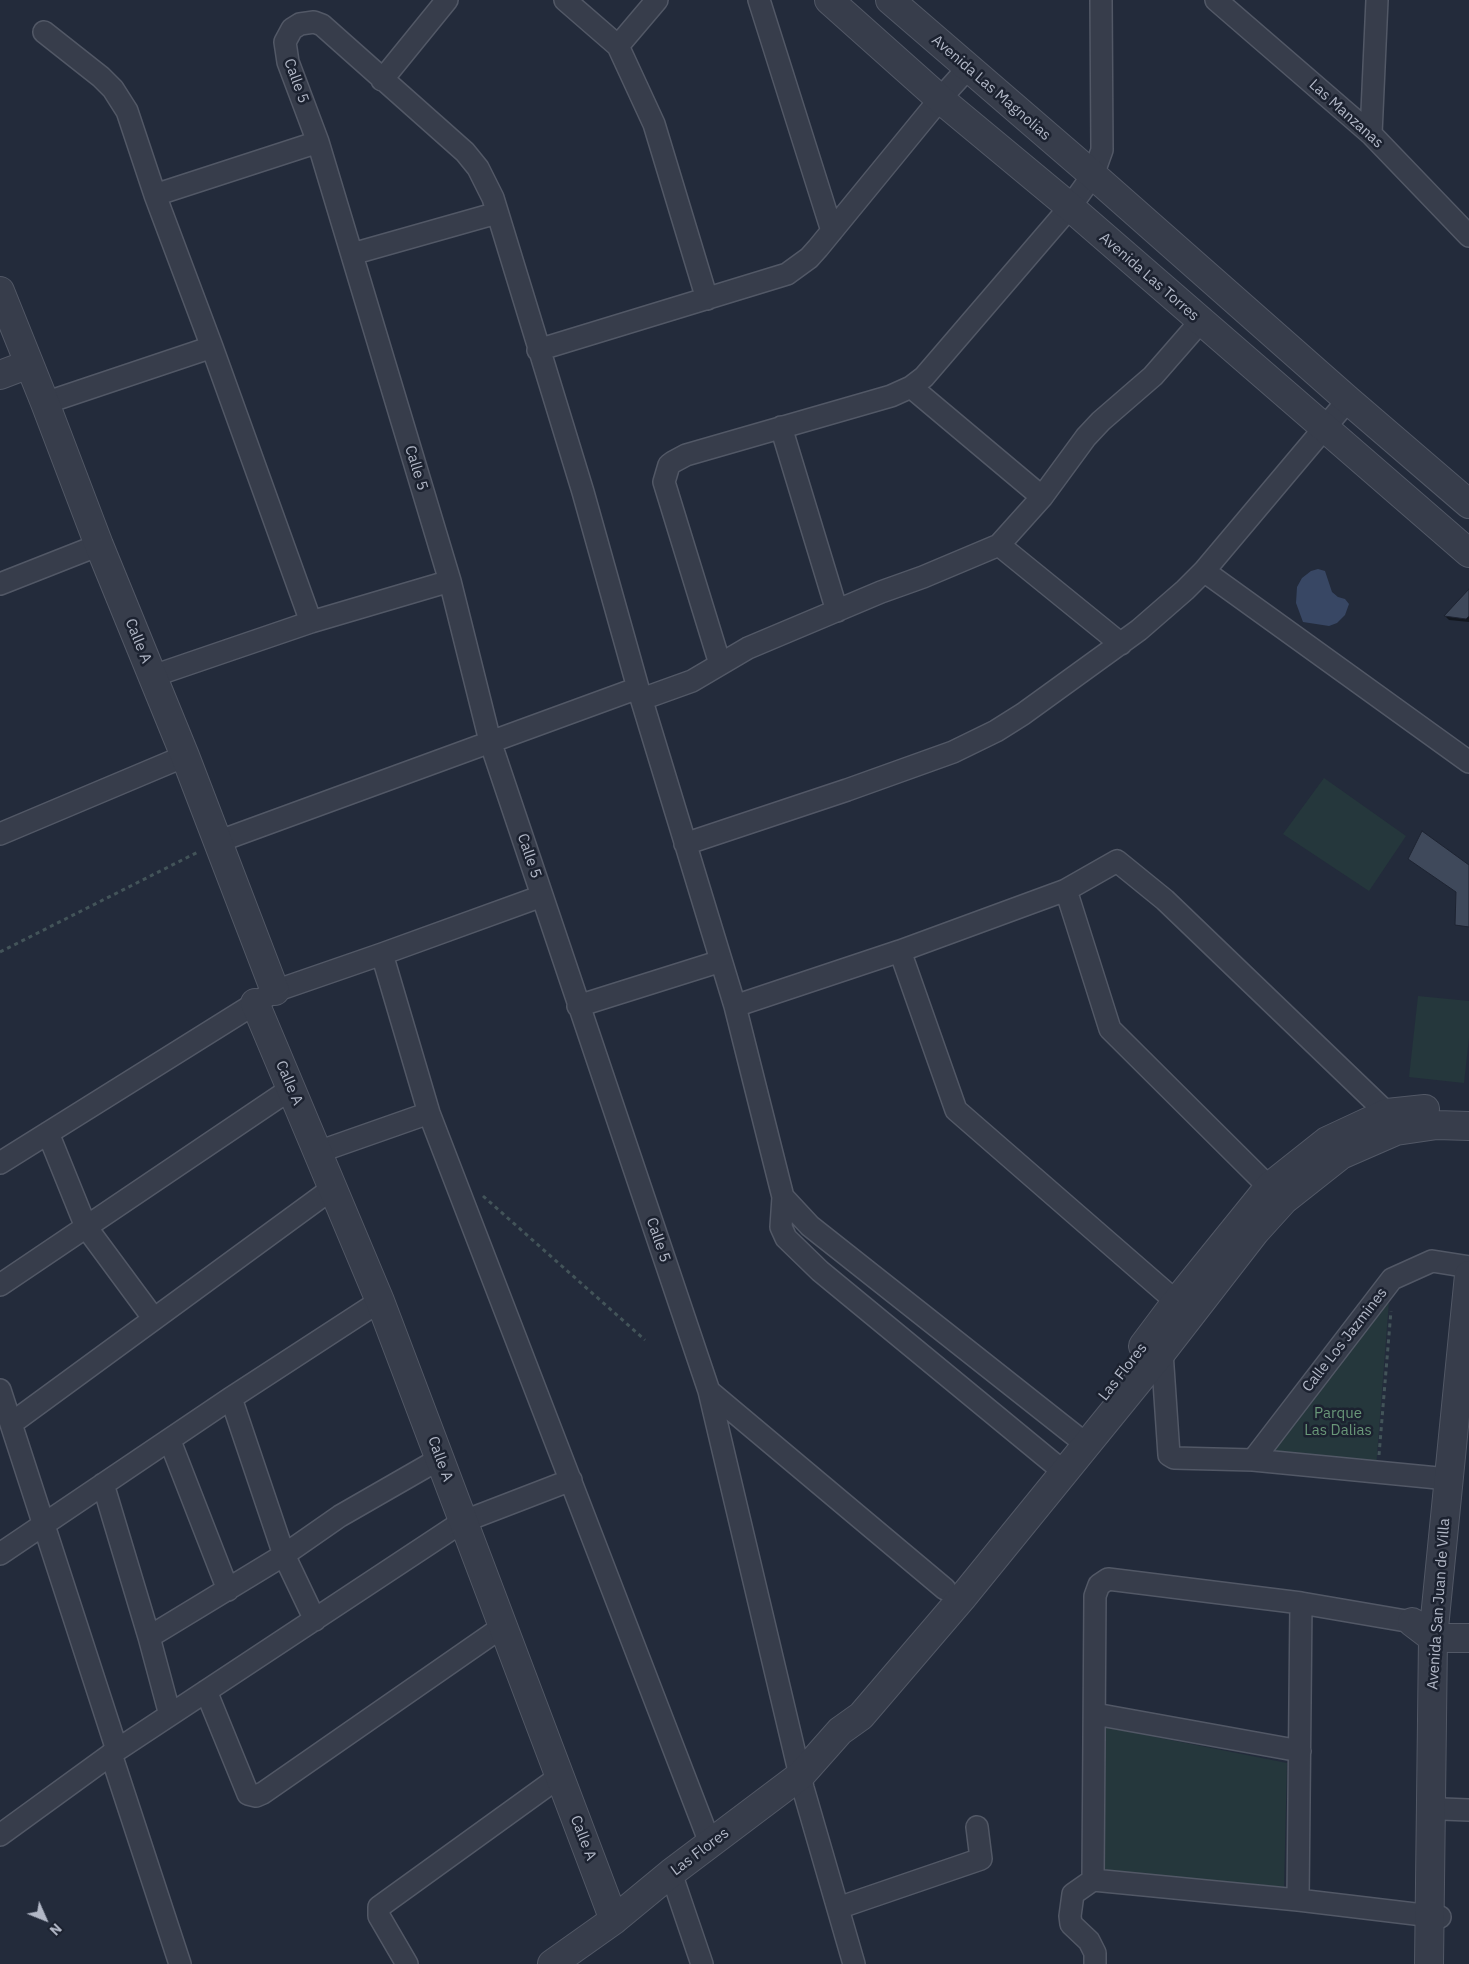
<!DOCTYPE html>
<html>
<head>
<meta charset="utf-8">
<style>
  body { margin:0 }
  #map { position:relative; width:1469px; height:1964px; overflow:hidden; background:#232b3b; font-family:"IBM Plex Sans",sans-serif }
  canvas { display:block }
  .north { position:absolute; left:20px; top:1894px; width:50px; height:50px; -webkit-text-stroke:4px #1c2230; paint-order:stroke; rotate:134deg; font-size:14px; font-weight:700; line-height:20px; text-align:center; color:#b2b8c7 }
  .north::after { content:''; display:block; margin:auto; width:18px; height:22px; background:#b2b8c7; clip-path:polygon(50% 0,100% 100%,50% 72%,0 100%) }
</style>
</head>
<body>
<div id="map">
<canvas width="1469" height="1964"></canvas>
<div class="north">N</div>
</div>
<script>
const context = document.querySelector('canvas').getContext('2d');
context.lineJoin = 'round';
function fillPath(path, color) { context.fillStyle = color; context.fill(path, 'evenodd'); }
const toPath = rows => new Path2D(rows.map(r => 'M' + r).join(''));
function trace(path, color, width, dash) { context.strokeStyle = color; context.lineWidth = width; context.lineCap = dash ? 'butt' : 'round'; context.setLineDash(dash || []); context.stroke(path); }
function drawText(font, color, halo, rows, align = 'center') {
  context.font = font + ' "IBM Plex Sans",sans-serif'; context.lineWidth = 5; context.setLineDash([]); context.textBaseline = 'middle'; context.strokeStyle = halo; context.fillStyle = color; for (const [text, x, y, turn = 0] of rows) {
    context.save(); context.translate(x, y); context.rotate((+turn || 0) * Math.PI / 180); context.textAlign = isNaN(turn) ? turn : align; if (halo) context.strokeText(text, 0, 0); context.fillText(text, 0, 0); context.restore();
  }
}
fillPath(toPath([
  [1324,778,1406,836,1369,891,1283,834],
  [1418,996,1469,1001,1469,1038,1464,1083,1409,1077],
  [1390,1288,1376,1468,1262,1455],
  [1105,1727,1287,1763,1284,1887,1102,1870]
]), '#25373c');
fillPath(toPath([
  [1318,569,1325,571,1332,592,1338,597,1345,599,1349,604,1345,615,1337,623,1329,626,1303,622,1296,603,1297,587,1302,578,1311,571]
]), '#384764');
fillPath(toPath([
  [1469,590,1469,622,1449,620,1445,616]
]), '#0007');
const building = toPath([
  [1469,589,1469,616,1466,619,1444,616,1469,589],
  [1422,831,1469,865,1469,927,1455,925,1456,892,1408,859,1422,831]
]);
fillPath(building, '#3f495b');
trace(building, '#1e2432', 1);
const minor = toPath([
  [565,0,618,46,654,124,707,299],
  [759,0,832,231],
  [1216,0,1371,134,1469,236],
  [44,32,101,77,113,89,127,111,155,195,212,347,311,622],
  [618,46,657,0],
  [382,80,447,0],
  [1371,134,1377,0],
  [155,195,318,142],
  [352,254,497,213],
  [538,350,787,274,809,258,818,248,940,99,968,68],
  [911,387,1042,497],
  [45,403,212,347],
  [781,427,837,611],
  [999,545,1042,497,1086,437,1101,421,1153,376,1201,321],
  [1204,571,1469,762],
  [0,584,99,545],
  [720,664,664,482,669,465,673,462,686,455,891,396,911,387,924,377,1070,207,1093,175,1102,150,1101,0],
  [153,676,311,622,450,581],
  [642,699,692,681,748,648,881,592,923,577,999,545,1121,644],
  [0,834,185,756],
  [217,842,638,688],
  [685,844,847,790,953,752,996,731,1023,714,1139,630,1185,590,1204,571,1348,400],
  [1066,890,1110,1029,1269,1187],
  [900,951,956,1110,1187,1311],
  [382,954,429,1113,710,1843],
  [578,1006,721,961],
  [735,1006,900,951,1066,890,1117,861,1165,900,1387,1113,1393,1125],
  [48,1133,86,1227,154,1319],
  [318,1152,429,1113],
  [0,1163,275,991,382,954,542,896],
  [783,1197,810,1226,1087,1445],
  [0,1285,292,1088],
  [1162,1352,1169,1455,1174,1458,1253,1460,1448,1479],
  [0,1390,117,1750],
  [709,1391,945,1589],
  [231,1398,284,1555,315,1620],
  [12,1423,333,1188],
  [170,1441,228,1590],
  [1253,1460,1392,1279,1432,1261,1469,1267],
  [103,1484,149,1637,170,1715],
  [0,1554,231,1398,380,1301],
  [149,1637,284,1555,340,1516,441,1458],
  [206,1691,248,1794,256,1796,263,1793,502,1627],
  [1095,1714,1300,1751],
  [111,1754,180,1964],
  [1442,1809,1469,1810],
  [0,1835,117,1750,462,1522,571,1480],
  [671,1873,702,1964],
  [1093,1880,1095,1596,1099,1585,1108,1579,1301,1603,1412,1622],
  [1298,1900,1301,1603],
  [838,1908,981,1859,977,1827],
  [407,1964,379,1916,379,1907,559,1777],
  [854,1964,803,1788,709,1391,490,741,450,581,318,142,288,62,285,42,292,29,300,24,314,22,322,25,465,152,478,168,493,198,583,492,638,688,735,1006,783,1197,781,1227,786,1238,820,1271,1064,1472],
  [1095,1964,1095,1953,1089,1941,1071,1924,1070,1916,1073,1894,1093,1880,1298,1900,1440,1917]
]);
const tertiary = toPath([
  [829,0,940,99,1070,207,1469,553],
  [890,0,1093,175,1348,400,1469,504],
  [0,291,45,403,99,545,185,756,275,991],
  [0,375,29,364],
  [255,1003,380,1301,614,1920],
  [1143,1346,1176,1302,1269,1187,1327,1141,1387,1113,1425,1109],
  [1412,1622,1433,1638,1469,1638],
  [552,1964,614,1920,671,1873,801,1775,840,1731,861,1716,962,1598,1162,1352,1255,1232,1284,1200,1341,1155,1396,1131,1437,1125,1469,1126],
  [1429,1964,1433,1638,1469,1275]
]);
trace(minor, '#525866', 24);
trace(tertiary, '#525866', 30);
trace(toPath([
  [0,952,198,852],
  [483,1196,645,1340],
  [1379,1455,1391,1311]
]), '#435459', 3, [4, 4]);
trace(minor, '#373d4b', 21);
trace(tertiary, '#373d4b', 28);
drawText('15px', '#b2b8c7', '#1c2230', [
  ["Calle 5",296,81,70],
  ["Avenida Las Magnolias",991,88,41],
  ["Las Manzanas",1346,114,42],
  ["Avenida Las Torres",1149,277,41],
  ["Calle 5",416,468,73],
  ["Calle A",138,641,68],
  ["Calle 5",529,856,71],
  ["Calle A",289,1083,67],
  ["Calle 5",658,1240,71],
  ["Calle Los Jazmines",1345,1340,-52],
  ["Las Flores",1123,1372,-52],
  ["Calle A",440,1459,70],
  ["Avenida San Juan de Villa",1439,1604,-86],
  ["Calle A",583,1838,69],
  ["Las Flores",700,1852,-37]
]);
drawText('15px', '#699778', '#1c2230', [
  ["Parque",1338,1414],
  ["Las Dalias",1338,1431]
]);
</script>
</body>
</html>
